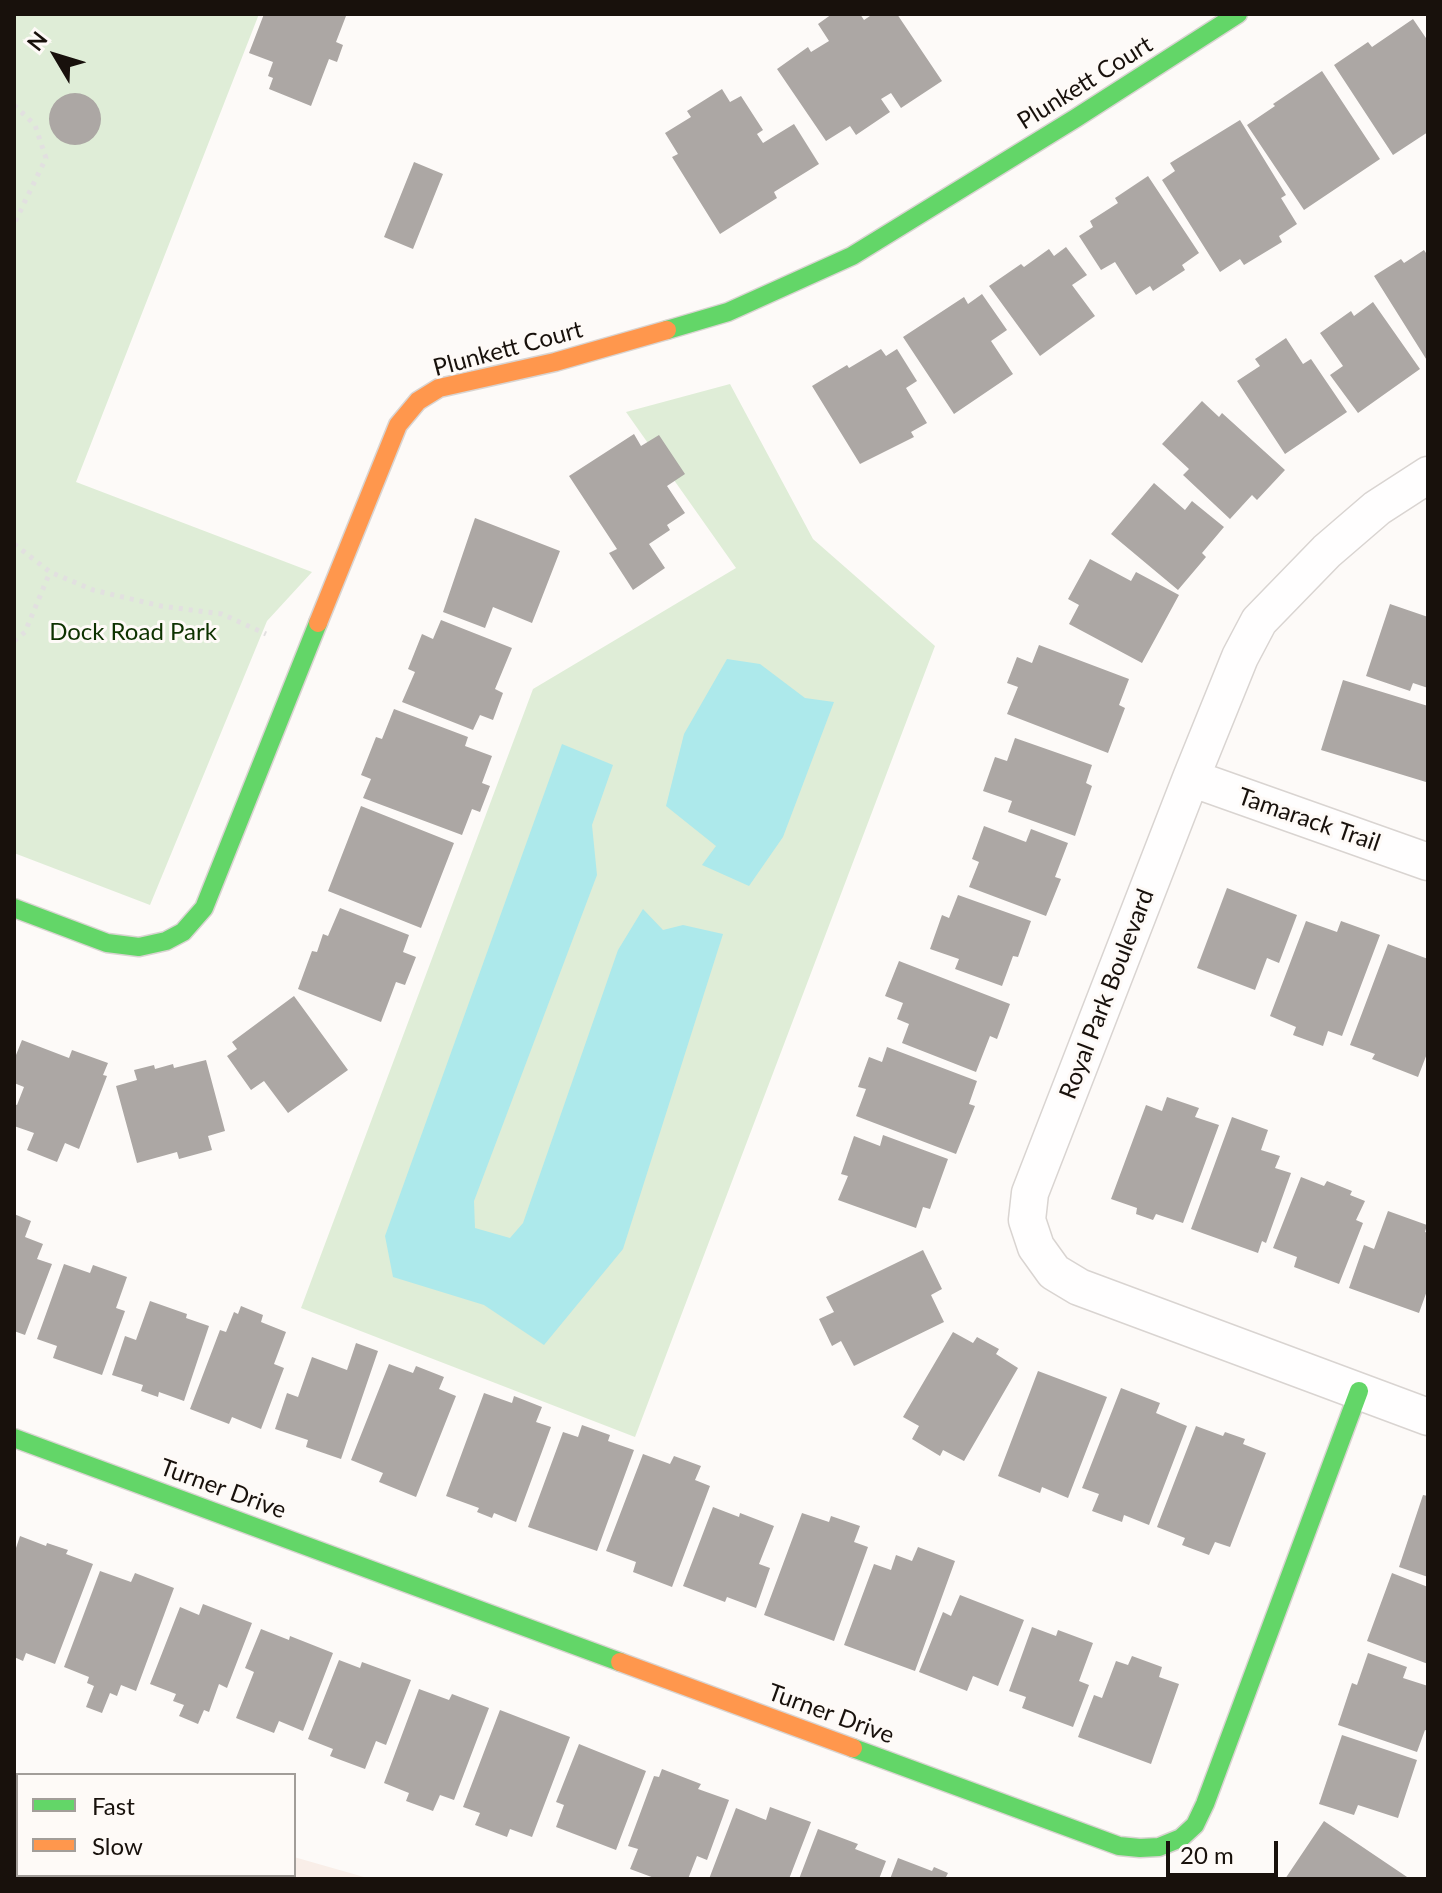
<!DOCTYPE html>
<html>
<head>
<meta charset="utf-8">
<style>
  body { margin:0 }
  #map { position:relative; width:1442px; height:1893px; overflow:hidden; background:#fdfaf8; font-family:Lato,sans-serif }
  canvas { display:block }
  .frame { position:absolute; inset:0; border:16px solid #18110c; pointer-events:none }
  .legend { position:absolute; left:16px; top:1773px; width:280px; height:104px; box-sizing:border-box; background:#fefaf7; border:2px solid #a29d99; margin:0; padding:10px 14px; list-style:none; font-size:24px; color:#18110c }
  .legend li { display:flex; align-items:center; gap:16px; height:40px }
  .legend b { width:40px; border:2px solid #a29d99 }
  .north { position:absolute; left:16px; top:16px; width:80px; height:80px; -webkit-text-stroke:6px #fefaf7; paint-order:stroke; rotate:308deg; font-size:22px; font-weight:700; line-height:32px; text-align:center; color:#18110c }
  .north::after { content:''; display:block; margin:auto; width:28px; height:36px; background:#18110c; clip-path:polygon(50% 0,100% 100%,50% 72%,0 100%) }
  .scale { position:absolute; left:1166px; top:1841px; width:112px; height:36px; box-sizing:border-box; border:4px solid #18110c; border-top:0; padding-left:10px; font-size:24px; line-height:28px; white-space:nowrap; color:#18110c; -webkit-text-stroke:6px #fefaf7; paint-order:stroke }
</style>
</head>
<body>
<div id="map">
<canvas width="1442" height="1893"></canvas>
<div class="frame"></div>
<ul class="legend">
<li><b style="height:10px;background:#63d668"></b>Fast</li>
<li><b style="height:10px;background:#ff974d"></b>Slow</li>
</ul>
<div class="north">N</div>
<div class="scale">20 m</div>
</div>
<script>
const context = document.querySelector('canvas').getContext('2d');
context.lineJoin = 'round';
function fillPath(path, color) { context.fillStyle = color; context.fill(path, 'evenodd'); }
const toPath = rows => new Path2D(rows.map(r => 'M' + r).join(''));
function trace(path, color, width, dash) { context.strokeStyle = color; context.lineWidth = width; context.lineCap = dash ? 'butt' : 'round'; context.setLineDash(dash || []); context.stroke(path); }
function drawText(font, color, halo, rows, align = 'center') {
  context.font = font + ' Lato,sans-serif'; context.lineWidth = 6; context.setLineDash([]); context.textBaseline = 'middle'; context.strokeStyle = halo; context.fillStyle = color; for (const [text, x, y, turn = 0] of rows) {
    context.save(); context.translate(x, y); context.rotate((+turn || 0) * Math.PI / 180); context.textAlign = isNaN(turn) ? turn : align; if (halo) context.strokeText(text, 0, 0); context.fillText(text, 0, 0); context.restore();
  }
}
fillPath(toPath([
  [294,1857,371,1879,151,1879,152,1875,294,1875]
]), '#f9eee8');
fillPath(toPath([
  [14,14,259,14,76,482,312,572,267,621,150,905,14,853],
  [730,384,813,539,935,646,635,1437,301,1308,533,689,736,568,626,412]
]), '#dfedd7');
fillPath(toPath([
  [727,659,760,664,805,698,834,702,783,837,749,886,702,865,716,846,666,806,684,734],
  [562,744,613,765,592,825,597,875,474,1201,475,1228,510,1238,523,1223,618,950,643,909,663,930,683,925,723,934,623,1249,544,1345,484,1305,393,1277,385,1236],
  [14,1790,18,1791,18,1875,101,1875,101,1879,14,1879]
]), '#ade9eb');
fillPath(toPath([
  [264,14,340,14,346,16,336,42,343,45,337,62,329,59,311,106,269,89,273,78,268,76,273,62,249,53],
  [832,14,860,14,864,20,873,14,897,14,942,81,901,108,891,93,881,99,890,112,856,135,850,126,826,141,777,69,808,47,811,52,829,41,818,24],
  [1413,19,1428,41,1428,132,1393,155,1334,65,1368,42,1372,47],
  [1322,71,1380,159,1304,210,1247,125,1275,106,1273,104],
  [722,89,730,102,741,96,763,130,757,134,763,143,794,124,819,164,774,192,777,198,720,234,672,157,678,154,665,133,691,117,687,111],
  '49 119a26 26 0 1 1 52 0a26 26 0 1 1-52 0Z',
  [1240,120,1286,195,1281,198,1297,224,1279,236,1282,242,1244,265,1240,259,1220,272,1162,180,1175,171,1170,163],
  [414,162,443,174,413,249,384,237],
  [1148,176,1199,253,1182,265,1185,270,1153,291,1150,286,1136,295,1115,262,1101,270,1079,236,1093,227,1090,221,1118,203,1115,198],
  [1066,247,1087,275,1072,285,1095,316,1040,356,989,286,1021,264,1024,267,1049,249,1054,256],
  [1424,250,1428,256,1428,362,1374,276,1401,259,1404,263],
  [982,294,1007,330,991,341,1013,374,954,414,903,337,964,297,968,304],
  [1373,302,1420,369,1358,413,1330,375,1343,366,1320,333,1351,311,1354,316],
  [1286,338,1303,364,1311,359,1347,412,1285,454,1237,381,1260,366,1255,359],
  [881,349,886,356,897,349,917,381,906,388,927,423,911,432,914,437,860,464,812,386,847,365,849,368],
  [1202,401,1219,417,1222,413,1285,470,1257,500,1252,495,1230,519,1183,475,1189,469,1162,444],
  [634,434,641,446,659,435,685,474,667,486,685,513,667,525,670,530,649,544,665,568,633,590,609,553,617,549,569,476],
  [1154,483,1185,510,1192,501,1224,527,1202,553,1206,557,1178,590,1111,534],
  [475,518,560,551,532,623,493,607,485,628,443,612],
  [1090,559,1131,581,1136,572,1179,595,1142,663,1069,624,1079,605,1068,599],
  [1390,604,1428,617,1428,688,1413,683,1410,691,1366,676],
  [441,620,512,648,495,689,503,693,493,720,480,715,473,730,402,702,415,672,408,669,422,634,433,639],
  [1039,645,1129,679,1119,705,1125,708,1108,753,1007,714,1018,687,1007,683,1017,657,1032,663],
  [1343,680,1428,706,1428,775,1426,782,1321,750],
  [394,709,468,737,465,746,492,756,482,783,490,786,480,812,472,809,462,835,363,798,371,779,361,775,376,737,382,739],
  [1015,738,1092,765,1086,783,1092,786,1075,836,1008,812,1012,801,983,791,995,757,1007,761],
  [361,806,454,843,421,928,328,891],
  [984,826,1026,842,1031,829,1068,843,1055,877,1061,879,1046,916,969,887,979,862,972,859],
  [1227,888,1297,915,1279,963,1267,958,1255,990,1197,968],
  [958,895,1031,921,1018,957,1013,956,1002,986,955,969,959,959,930,949,942,915,949,918],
  [340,908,409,935,403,952,416,957,405,985,396,982,381,1022,298,989,312,951,317,952,323,934,328,936],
  [1306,921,1337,932,1341,921,1380,935,1342,1036,1328,1031,1323,1046,1293,1035,1296,1027,1270,1016],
  [1388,944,1428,959,1428,1051,1418,1077,1372,1059,1375,1054,1350,1045],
  [899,961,1010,1004,997,1039,990,1036,976,1072,902,1043,909,1024,897,1019,903,1003,885,996],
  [294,996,348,1070,288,1113,264,1081,251,1090,227,1056,237,1049,232,1042],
  [22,1040,69,1058,72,1050,108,1063,103,1075,107,1076,79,1149,65,1143,57,1162,27,1150,34,1133,14,1126,14,1104,17,1105,24,1087,14,1083,14,1060],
  [887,1047,977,1081,969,1104,975,1106,956,1154,856,1116,866,1089,858,1087,869,1057,882,1062],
  [206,1060,225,1131,208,1136,212,1150,179,1159,177,1152,137,1163,116,1086,137,1080,134,1070,154,1065,155,1069,173,1064,174,1068],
  [1167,1097,1199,1108,1195,1117,1219,1125,1183,1223,1156,1214,1153,1220,1136,1214,1137,1208,1111,1199,1146,1105,1162,1111],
  [1232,1117,1268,1130,1261,1150,1280,1156,1275,1168,1291,1173,1266,1243,1262,1241,1258,1253,1191,1229],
  [883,1135,948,1159,930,1209,923,1207,916,1228,838,1200,848,1176,841,1174,854,1136,880,1146],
  [1301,1177,1324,1186,1327,1181,1352,1191,1350,1195,1365,1201,1356,1220,1363,1223,1339,1284,1294,1267,1297,1257,1273,1248],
  [1388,1211,1427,1225,1425,1232,1428,1233,1428,1288,1419,1313,1349,1288,1364,1245,1374,1249],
  [14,1214,31,1221,25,1237,43,1244,37,1259,52,1264,25,1335,14,1331],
  [923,1250,942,1289,931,1295,944,1322,854,1366,841,1341,832,1346,819,1319,834,1312,826,1297],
  [64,1264,90,1273,93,1265,127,1277,116,1308,125,1311,102,1375,53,1358,57,1346,37,1339],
  [150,1301,187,1314,186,1318,209,1326,184,1401,159,1392,158,1397,141,1391,143,1385,112,1375,125,1336,136,1340],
  [241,1306,263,1315,261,1322,286,1332,274,1364,284,1368,261,1429,232,1417,229,1424,190,1409,220,1330,226,1332,234,1312,238,1314],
  [953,1332,973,1343,977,1337,999,1349,996,1354,1018,1368,964,1461,943,1450,940,1456,912,1439,919,1426,903,1417],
  [356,1343,378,1351,341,1459,306,1447,308,1440,275,1429,287,1393,298,1397,312,1357,347,1370],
  [389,1364,413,1373,416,1366,444,1377,439,1389,456,1396,416,1497,379,1482,383,1473,351,1460],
  [1038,1371,1107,1397,1068,1498,1042,1487,1040,1493,998,1476],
  [1121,1388,1160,1403,1156,1413,1187,1426,1149,1525,1124,1515,1122,1522,1092,1511,1099,1494,1082,1488],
  [484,1393,512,1403,514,1396,542,1407,536,1422,551,1427,516,1522,494,1513,492,1518,477,1512,479,1508,446,1496],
  [582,1425,610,1435,608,1441,634,1450,597,1551,528,1527,563,1432,578,1437],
  [1196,1426,1223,1436,1225,1432,1245,1439,1243,1444,1266,1453,1230,1547,1215,1542,1209,1555,1182,1545,1185,1538,1157,1527],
  [643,1454,670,1464,674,1456,701,1466,695,1480,710,1486,672,1587,633,1572,636,1562,606,1551],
  [1423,1495,1428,1496,1428,1577,1399,1567],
  [713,1507,739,1517,740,1513,774,1526,759,1564,770,1568,756,1608,727,1597,725,1602,683,1586],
  [802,1513,829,1522,831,1516,860,1526,854,1542,868,1547,834,1641,764,1615],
  [20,1536,46,1546,47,1543,68,1550,66,1554,93,1564,55,1664,26,1653,23,1661,14,1657,14,1554],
  [918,1547,955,1561,915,1671,844,1645,874,1564,891,1570,896,1555,912,1561],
  [100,1571,131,1582,135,1573,174,1588,136,1691,121,1685,117,1696,110,1693,102,1713,86,1707,94,1686,87,1683,89,1677,64,1667],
  [1392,1573,1428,1587,1428,1664,1367,1641],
  [960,1595,1024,1620,998,1686,973,1676,967,1691,919,1672,943,1612,951,1616],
  [203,1604,252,1623,227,1688,219,1684,209,1712,204,1710,198,1724,179,1716,184,1705,173,1701,176,1694,150,1684,180,1607,199,1615],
  [1032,1627,1056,1636,1058,1630,1093,1643,1079,1681,1089,1685,1073,1727,1022,1708,1026,1697,1009,1691],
  [261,1629,289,1640,290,1636,333,1653,303,1731,279,1721,274,1733,236,1718,254,1672,245,1668],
  [1368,1653,1407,1667,1403,1678,1428,1686,1428,1731,1425,1730,1417,1752,1338,1725,1352,1683,1357,1685],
  [1132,1656,1162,1667,1159,1677,1179,1684,1151,1764,1078,1737,1094,1695,1102,1698,1116,1661,1128,1665],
  [339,1660,360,1668,362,1662,411,1680,386,1745,376,1741,365,1769,330,1756,333,1749,308,1739],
  [419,1689,449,1700,452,1694,489,1708,454,1800,440,1795,433,1811,406,1801,409,1793,384,1783],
  [500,1710,570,1737,532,1837,510,1829,507,1837,475,1825,480,1813,463,1807],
  [1342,1735,1417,1760,1398,1818,1358,1805,1354,1815,1319,1804],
  [579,1744,646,1771,616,1850,556,1827,564,1805,556,1802],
  [662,1769,701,1784,698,1789,729,1800,707,1860,697,1856,688,1879,657,1879,630,1869,638,1849,628,1846,654,1776,659,1777],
  [770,1807,811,1822,789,1879,709,1879,736,1808,766,1820],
  [1324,1821,1410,1879,1285,1879],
  [818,1829,858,1844,855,1849,886,1861,879,1879,799,1879],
  [898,1858,932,1871,934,1867,948,1873,945,1879,890,1879]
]), '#aca7a4');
const street = toPath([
  [1428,475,1377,508,1327,551,1259,621,1240,657,1191,778,1030,1193,1027,1220,1036,1247,1054,1272,1079,1287,1428,1417],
  [1191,778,1428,862]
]);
const fast = toPath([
  [667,330,728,312,852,256,1076,118,1238,14],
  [14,908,107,943,139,947,166,941,183,932,204,908,318,623],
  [14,1438,620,1662],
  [853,1748,1119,1846,1140,1848,1159,1847,1181,1838,1195,1825,1205,1804,1359,1391]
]);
const slow = toPath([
  [318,623,398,425,418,401,439,388,555,362,667,330],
  [620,1662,853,1748]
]);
trace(street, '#d9d4d1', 39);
trace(fast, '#d9d4d1', 21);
trace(slow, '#d9d4d1', 21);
trace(toPath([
  [14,105,35,125,46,158,14,224],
  [14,544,50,572,93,590,161,606,222,614,266,634],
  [14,641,25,632,50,572]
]), '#e2e0e0', 5, [4, 6]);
trace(street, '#fffefe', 36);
trace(fast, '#63d668', 18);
trace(slow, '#ff974d', 18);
drawText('24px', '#18110c', '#fefaf7', [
  ["Plunkett Court",1085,83,-32],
  ["Plunkett Court",508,349,-15],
  ["Tamarack Trail",1309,820,19],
  ["Royal Park Boulevard",1107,994,-69],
  ["Turner Drive",223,1489,20],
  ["Turner Drive",831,1714,20]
]);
drawText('24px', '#0d3200', '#fefaf7', [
  ["Dock Road Park",133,632]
]);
</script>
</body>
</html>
